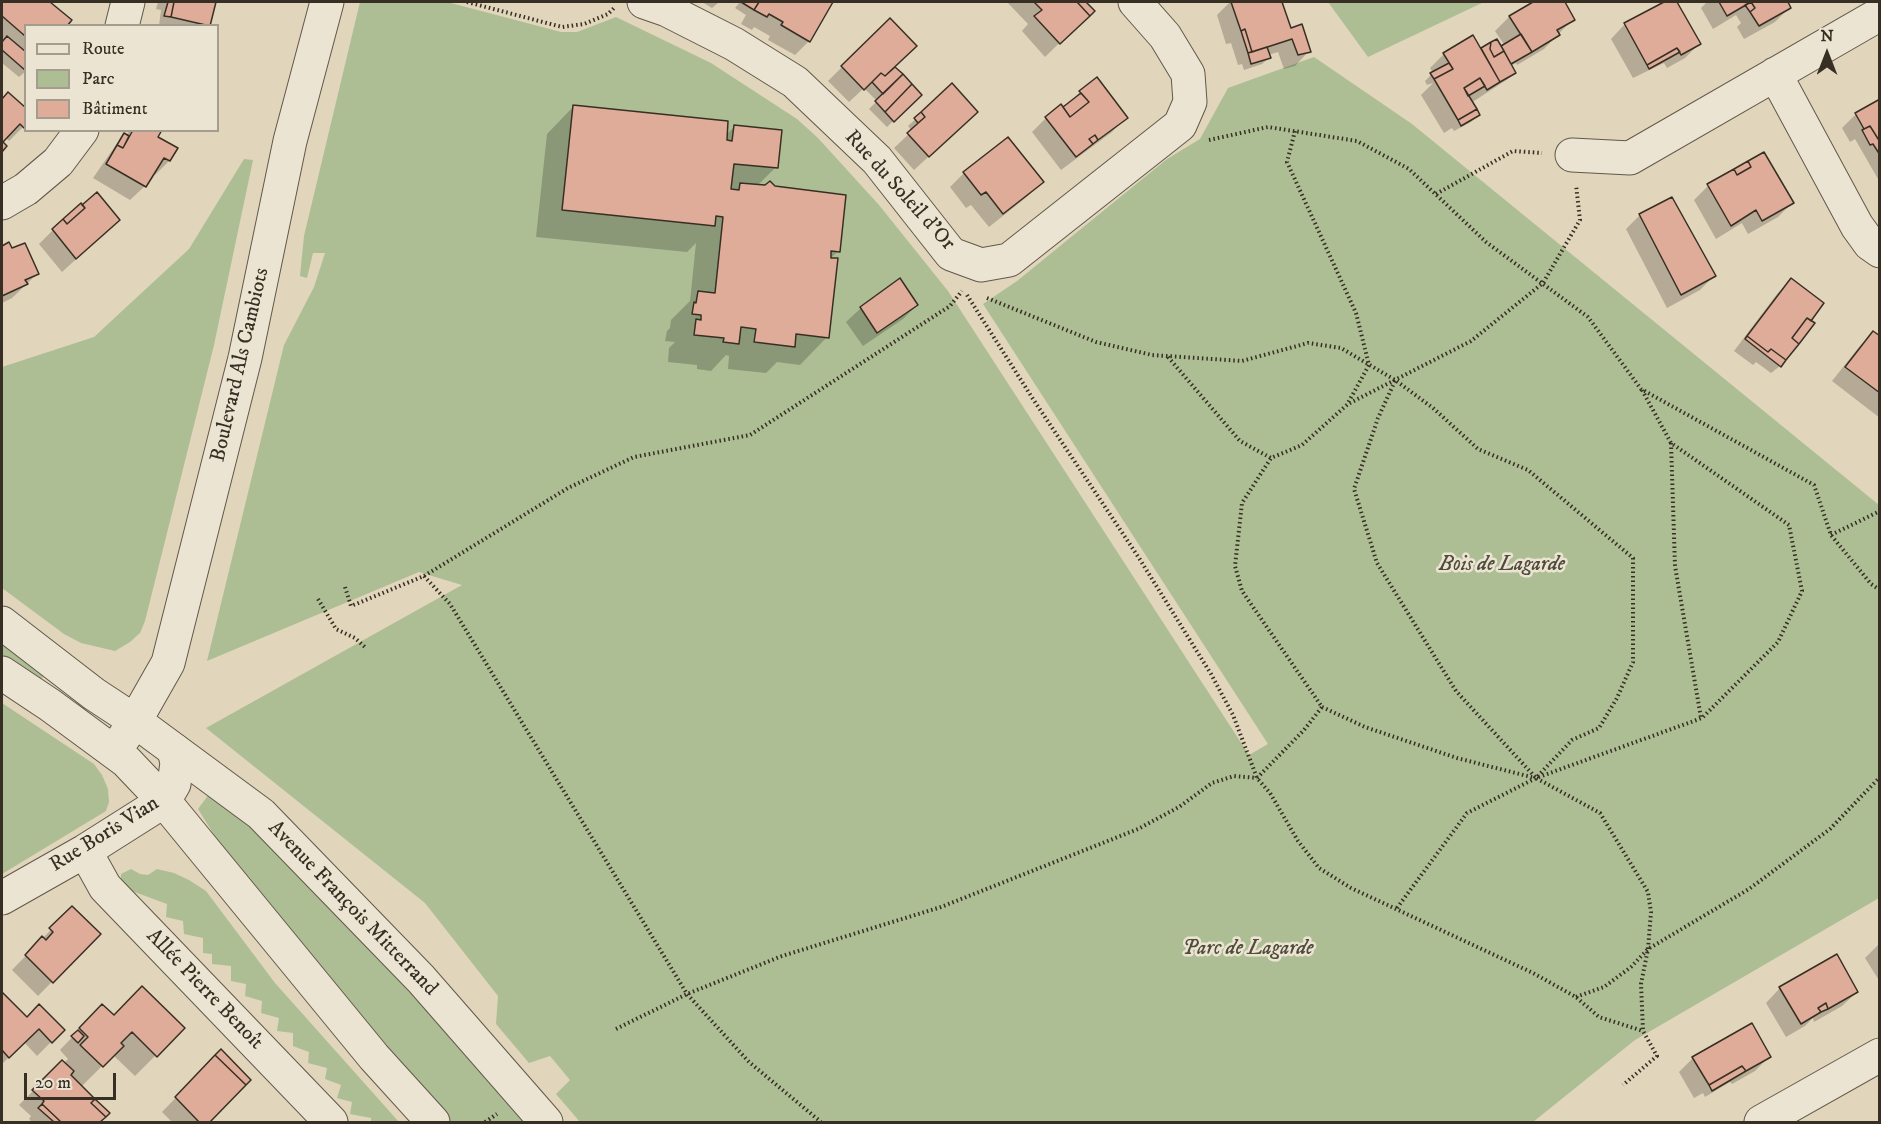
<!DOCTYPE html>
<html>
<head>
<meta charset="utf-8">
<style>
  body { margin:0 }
  #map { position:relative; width:1881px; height:1124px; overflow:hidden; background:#e1d5bb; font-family:"IM FELL DW Pica",serif }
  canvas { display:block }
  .frame { position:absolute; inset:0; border:3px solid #382f24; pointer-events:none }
  .legend { position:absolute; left:24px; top:24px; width:195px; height:108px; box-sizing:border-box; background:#ece4d3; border:2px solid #a49c8d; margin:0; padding:8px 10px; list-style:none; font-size:18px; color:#382f24 }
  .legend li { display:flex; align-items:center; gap:12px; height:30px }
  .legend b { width:30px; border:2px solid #a49c8d }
  .north { position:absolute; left:1797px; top:24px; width:60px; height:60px; -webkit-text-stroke:4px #ece4d3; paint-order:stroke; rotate:0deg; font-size:16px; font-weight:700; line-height:24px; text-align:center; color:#382f24 }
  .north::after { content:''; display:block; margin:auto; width:21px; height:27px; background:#382f24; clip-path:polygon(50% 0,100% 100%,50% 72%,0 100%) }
  .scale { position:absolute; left:24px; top:1073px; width:92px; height:27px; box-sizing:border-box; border:3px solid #382f24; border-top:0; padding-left:8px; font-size:18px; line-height:21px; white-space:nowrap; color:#382f24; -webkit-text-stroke:4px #ece4d3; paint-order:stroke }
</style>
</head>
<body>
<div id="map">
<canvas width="1881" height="1124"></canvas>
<div class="frame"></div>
<ul class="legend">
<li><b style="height:8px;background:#ece4d3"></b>Route</li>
<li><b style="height:16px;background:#adbe95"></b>Parc</li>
<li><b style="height:16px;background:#deac98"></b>Bâtiment</li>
</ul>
<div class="north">N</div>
<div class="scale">20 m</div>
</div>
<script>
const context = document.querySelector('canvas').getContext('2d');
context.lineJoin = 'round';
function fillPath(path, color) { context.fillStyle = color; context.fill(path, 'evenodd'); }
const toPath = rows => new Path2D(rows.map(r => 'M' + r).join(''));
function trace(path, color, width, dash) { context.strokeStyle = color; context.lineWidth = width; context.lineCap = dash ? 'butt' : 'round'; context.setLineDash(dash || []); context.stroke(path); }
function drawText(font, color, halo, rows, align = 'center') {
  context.font = font + ' "IM FELL DW Pica",serif'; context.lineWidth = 5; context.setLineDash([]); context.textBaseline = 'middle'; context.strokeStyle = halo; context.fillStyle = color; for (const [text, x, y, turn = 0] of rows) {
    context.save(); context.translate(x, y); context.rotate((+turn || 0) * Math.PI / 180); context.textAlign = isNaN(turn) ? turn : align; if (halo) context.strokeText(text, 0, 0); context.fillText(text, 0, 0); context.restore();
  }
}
fillPath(toPath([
  [360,2,447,2,561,32,577,32,616,17,711,63,797,119,818,138,879,205,948,291,1249,755,1268,744,983,304,1017,281,1167,159,1200,139,1228,88,1314,57,1412,124,1879,505,1879,898,1635,1040,1533,1122,580,1122,556,1094,570,1080,550,1056,529,1063,496,1024,498,996,425,903,206,728,462,585,419,572,207,661,284,345,314,287,325,253,313,253,307,278,300,276,304,236],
  [1328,2,1484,2,1368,57],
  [244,159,253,160,214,345,145,621,140,633,130,642,115,651,81,643,64,634,2,588,2,367,94,337,189,249],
  [2,641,46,672,39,683,2,659],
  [2,703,94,764,102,775,108,789,109,802,106,811,2,874],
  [212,790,295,860,527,1122,450,1122,379,1045,236,870,198,809],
  [131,869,140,874,148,875,157,869,174,873,189,880,206,891,275,983,399,1122,371,1122,371,1118,350,1114,352,1102,337,1098,341,1085,325,1079,327,1068,308,1063,309,1052,293,1046,293,1033,277,1031,279,1018,261,1013,262,1001,245,996,246,984,231,981,231,966,212,964,212,954,203,953,203,938,184,934,183,921,166,917,167,904,121,887,121,874]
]), '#adbe95');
fillPath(toPath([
  [2,2,47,2,70,20,26,26,26,71,19,77,2,63],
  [158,2,214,2,209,26,159,26,161,10,156,9],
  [702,2,719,2,712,8],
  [740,2,831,2,809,41,795,55,768,40,770,36,754,27,752,30,741,24,746,15,735,8],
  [1007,2,1084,2,1092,11,1045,57,1022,31,1028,24],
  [1230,2,1281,2,1290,30,1309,51,1295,66,1284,69,1278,52,1268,55,1269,58,1262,64,1244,70,1242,64,1238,65,1231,43,1226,44,1217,15],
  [1536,2,1563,2,1573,19,1544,49,1517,65,1516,63,1511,66,1514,72,1508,79,1471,103,1478,115,1471,122,1454,131,1452,128,1444,133,1421,95,1433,83,1427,85,1425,81,1433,73,1430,68,1444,54,1501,48,1505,46,1495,31,1509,17],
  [1667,2,1676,2,1699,44,1685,58,1667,68,1664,63,1633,78,1611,39,1625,24],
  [1707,2,1786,2,1789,8,1775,22,1744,39,1737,27,1741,23,1736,15,1713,29,1701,8],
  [842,67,893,67,920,95,887,127,869,109,877,101,864,88,849,102,828,81],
  [952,86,962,126,914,170,894,148,912,131,908,126],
  [1080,92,1126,117,1112,132,1061,170,1032,132,1046,118,1063,109],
  [8,94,26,124,9,141,6,138,2,142,2,101],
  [1880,101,1880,178,1878,179,1855,139,1850,142,1842,128,1856,114],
  [574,106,725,136,734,127,776,167,757,186,838,251,830,259,827,337,800,365,777,362,766,373,728,369,729,356,726,355,711,371,697,369,697,365,668,362,669,348,675,342,665,341,667,331,670,328,671,320,690,301,696,243,687,252,536,237,547,134],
  [131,130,160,130,156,137,176,149,169,161,155,175,152,173,145,186,130,200,93,178,118,142],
  [964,173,1042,182,1028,196,989,227,971,205,966,208,950,187],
  [1708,186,1792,203,1778,217,1748,234,1742,223,1716,239,1694,200],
  [1640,215,1715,275,1700,290,1667,308,1626,229],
  [53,230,104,234,62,272,39,244],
  [9,244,11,250,37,274,12,298,2,303,2,247],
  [900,280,917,305,903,319,863,346,846,322,861,308],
  [1791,280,1780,366,1771,373,1756,362,1753,365,1734,351,1777,294],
  [1873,333,1880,338,1880,418,1832,381,1859,347],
  [72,908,99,934,38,996,12,970],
  [1880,943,1880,982,1865,958],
  [1837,956,1857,992,1842,1006,1814,1022,1813,1018,1805,1026,1786,1037,1766,1003,1780,988],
  [2,994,26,1018,63,1030,37,1056,24,1042,2,1064],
  [113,1017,183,1028,135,1076,113,1055,81,1087,108,1113,98,1122,32,1122,29,1119,31,1116,19,1105,62,1062,64,1063,68,1059,60,1050,82,1027],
  [221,1051,249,1080,208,1122,172,1122,162,1112],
  [1769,1057,1755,1071,1732,1084,1730,1082,1705,1097,1703,1093,1694,1098,1679,1072,1693,1058]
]), '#0003');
const building = toPath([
  [2,2,50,2,72,20,67,26,26,26,25,36,2,16,2,2],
  [168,2,174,2,171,17,164,16,168,2],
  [174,2,216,2,210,26,171,17,174,2],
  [741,2,759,2,754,10,741,2],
  [759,2,833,2,810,42,781,25,783,22,769,14,767,17,754,10,759,2],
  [1034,2,1077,2,1090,16,1060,44,1034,16,1042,10,1034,2],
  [1077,2,1086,2,1095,11,1090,16,1077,2],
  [1231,2,1282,2,1291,28,1302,24,1311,52,1298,55,1292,39,1252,52,1245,29,1241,31,1231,2],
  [1533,2,1565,2,1575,20,1557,30,1560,35,1532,52,1509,16,1533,2],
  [1664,2,1677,2,1701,44,1681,55,1677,48,1647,65,1624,23,1664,2],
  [1719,2,1788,2,1791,8,1759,26,1750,12,1755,8,1751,2,1727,16,1719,2],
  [1751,2,1755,8,1750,12,1745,5,1751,2],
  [890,18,917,46,885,76,881,73,864,90,841,66,890,18],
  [1245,29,1252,52,1248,53,1241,31,1245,29],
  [1521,34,1532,52,1511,64,1501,46,1521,34],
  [1473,35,1500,82,1487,90,1480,78,1464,88,1477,109,1458,120,1434,79,1453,69,1443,53,1473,35],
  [7,36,26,52,26,71,2,50,2,42,7,36],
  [1497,39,1504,51,1494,57,1490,49,1491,42,1497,39],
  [1491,42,1490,49,1494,57,1504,51,1516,73,1500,82,1481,48,1491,42],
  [1267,47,1271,58,1251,64,1248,53,1267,47],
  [1677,48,1680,52,1649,69,1647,65,1677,48],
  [1449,63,1453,69,1434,79,1430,73,1449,63],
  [895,67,903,74,883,94,872,82,881,73,885,76,895,67],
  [903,74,912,84,885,112,875,101,903,74],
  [1097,77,1128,118,1098,140,1095,135,1089,139,1093,144,1076,157,1045,117,1061,104,1070,117,1089,102,1079,91,1097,77],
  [1480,78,1485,86,1468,96,1464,88,1480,78],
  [952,83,978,112,929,157,907,133,925,117,921,112,952,83],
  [912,84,922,95,894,122,885,112,912,84],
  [8,92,26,108,26,126,24,128,20,124,3,142,7,146,2,152,2,99,8,92],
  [1081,93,1089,102,1070,117,1063,107,1081,93],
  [1880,99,1880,142,1870,126,1864,129,1855,113,1880,99],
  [573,105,728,121,727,140,732,141,734,125,782,130,778,168,734,164,731,189,739,190,740,183,765,185,770,181,775,186,846,195,840,252,831,251,831,258,838,258,829,338,796,334,795,347,754,342,756,329,741,327,739,344,723,342,724,338,694,335,696,319,701,320,701,315,692,314,694,302,696,303,698,291,715,293,723,217,716,216,715,226,562,210,573,105],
  [1477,109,1480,115,1461,126,1458,120,1477,109],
  [921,112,925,117,918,123,914,118,921,112],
  [1870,126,1880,142,1880,155,1873,144,1870,145,1862,130,1870,126],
  [133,130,162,130,158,137,178,148,170,161,164,158,146,187,106,164,117,145,123,148,133,130],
  [124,133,129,136,123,148,117,145,124,133],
  [1095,135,1098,140,1093,144,1089,139,1095,135],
  [1008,137,1044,182,1003,214,986,192,981,195,963,172,1008,137],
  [1764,152,1794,203,1762,221,1756,210,1731,226,1707,184,1734,169,1737,175,1751,167,1748,161,1764,152],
  [1748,161,1751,167,1737,175,1734,169,1748,161],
  [97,192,120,220,76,259,52,229,63,219,67,224,85,208,82,205,97,192],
  [1672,197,1716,276,1681,295,1639,214,1672,197],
  [81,203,85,208,67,224,63,219,81,203],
  [9,242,12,248,25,243,39,274,25,280,28,284,2,296,2,246,9,242],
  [900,278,918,305,877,333,860,307,900,278],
  [1791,278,1824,303,1811,321,1807,318,1792,338,1799,344,1786,360,1771,349,1768,352,1747,336,1791,278],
  [1807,318,1815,323,1799,344,1792,338,1807,318],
  [1873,331,1880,336,1880,393,1845,367,1873,331],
  [1747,336,1768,352,1771,349,1786,360,1781,367,1745,339,1747,336],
  [72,906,101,934,53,983,25,955,42,936,46,940,53,932,49,928,72,906],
  [1837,954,1858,992,1828,1009,1826,1003,1818,1008,1821,1012,1801,1024,1779,987,1837,954],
  [142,986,185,1028,157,1057,132,1032,121,1043,124,1046,103,1067,80,1045,88,1037,79,1028,102,1004,114,1015,142,986],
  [2,992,27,1017,39,1004,65,1030,52,1043,39,1029,9,1058,2,1050,2,992],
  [1826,1003,1828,1009,1821,1012,1818,1008,1826,1003],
  [1752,1023,1771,1057,1746,1071,1742,1066,1709,1085,1692,1057,1752,1023],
  [78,1030,84,1036,78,1043,71,1036,78,1030],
  [221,1049,251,1080,246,1085,215,1055,221,1049],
  [215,1055,246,1085,210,1122,199,1122,175,1097,215,1055],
  [62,1060,74,1071,71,1075,95,1099,91,1103,106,1117,100,1122,61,1122,42,1104,44,1101,32,1090,62,1060],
  [1742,1066,1746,1071,1712,1091,1709,1085,1742,1066],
  [95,1099,110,1113,106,1117,91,1103,95,1099],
  [42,1104,61,1122,54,1122,38,1108,42,1104]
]);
fillPath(building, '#deac98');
trace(building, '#382f24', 1.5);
const minor = toPath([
  [644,2,667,10,734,44,795,82,877,160,951,254,981,265,1009,260,1180,125,1190,102,1188,74,1165,36,1135,2],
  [122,26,128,2],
  [1775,74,1857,226,1870,244,1880,251],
  [1572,155,1630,158,1880,14],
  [2,203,26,189,58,162,82,130],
  [85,851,105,887,331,1122],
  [2,898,85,851,164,801,174,784,177,763,174,750],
  [1761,1122,1880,1055]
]);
const tertiary = toPath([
  [2,623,94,694,135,721,261,814,421,979,546,1122],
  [2,673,50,705,126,761,164,801,374,1057,433,1122],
  [114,752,135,721,168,663,245,358,290,141,327,2]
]);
trace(minor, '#62584a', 35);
trace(tertiary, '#62584a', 35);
trace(toPath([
  [467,2,562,27,584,24,608,14,614,8],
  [1295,131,1287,162,1356,313,1369,365,1348,403],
  [1209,140,1268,127,1357,141,1409,169,1486,242,1588,317,1641,389,1814,485,1831,535,1871,584,1880,590],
  [1436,194,1513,151,1542,153],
  [967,295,1033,399,1139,558,1211,674,1233,715,1257,778,1270,793,1298,841,1319,868,1351,888,1533,973,1576,997,1599,1017,1643,1031],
  [987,298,1096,342,1152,355,1242,361,1308,343,1341,348,1395,380,1433,408,1478,449,1528,470,1633,558,1633,662,1617,698,1599,728,1572,740,1536,778,1600,813,1648,892,1651,912,1648,949,1641,984,1643,1031,1657,1056,1623,1085],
  [1168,357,1240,441,1271,458,1302,445,1348,404,1471,341,1543,283,1580,220,1576,185],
  [1395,381,1378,418,1354,489,1377,563,1456,691,1536,778],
  [1671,443,1675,566,1701,718],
  [1831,535,1880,511],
  [424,576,450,604,687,994,749,1062,821,1122],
  [345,587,351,606,424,576,568,488,634,457,750,435,950,306,962,291],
  [318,599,336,629,355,638,366,648],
  [1322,707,1365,727,1457,758,1535,778],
  [1257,778,1304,730,1322,707,1242,591,1235,566,1242,503,1271,458],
  [1397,908,1467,813,1536,778,1702,718,1778,642,1802,591,1789,525,1671,443,1642,390],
  [1576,997,1604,987,1631,967,1648,949,1749,889,1830,829,1880,777],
  [616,1029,687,994,782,956,941,907,1138,829,1179,807,1212,783,1234,776,1257,778],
  [485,1122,497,1114]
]), '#382f24', 4, [1.5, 3]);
trace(minor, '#ece4d3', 33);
trace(tertiary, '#ece4d3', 33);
drawText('21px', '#382f24', '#ece4d3', [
  ["Rue du Soleil d'Or",899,191,48],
  ["Boulevard Als Cambiots",241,365,-77],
  ["Rue Boris Vian",105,835,-32],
  ["Avenue François Mitterrand",352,909,46],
  ["Allée Pierre Benoît",204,990,46]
]);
drawText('italic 21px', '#4f4c3b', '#ece4d3', [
  ["Bois de Lagarde",1502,566],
  ["Parc de Lagarde",1248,950]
]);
</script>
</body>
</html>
